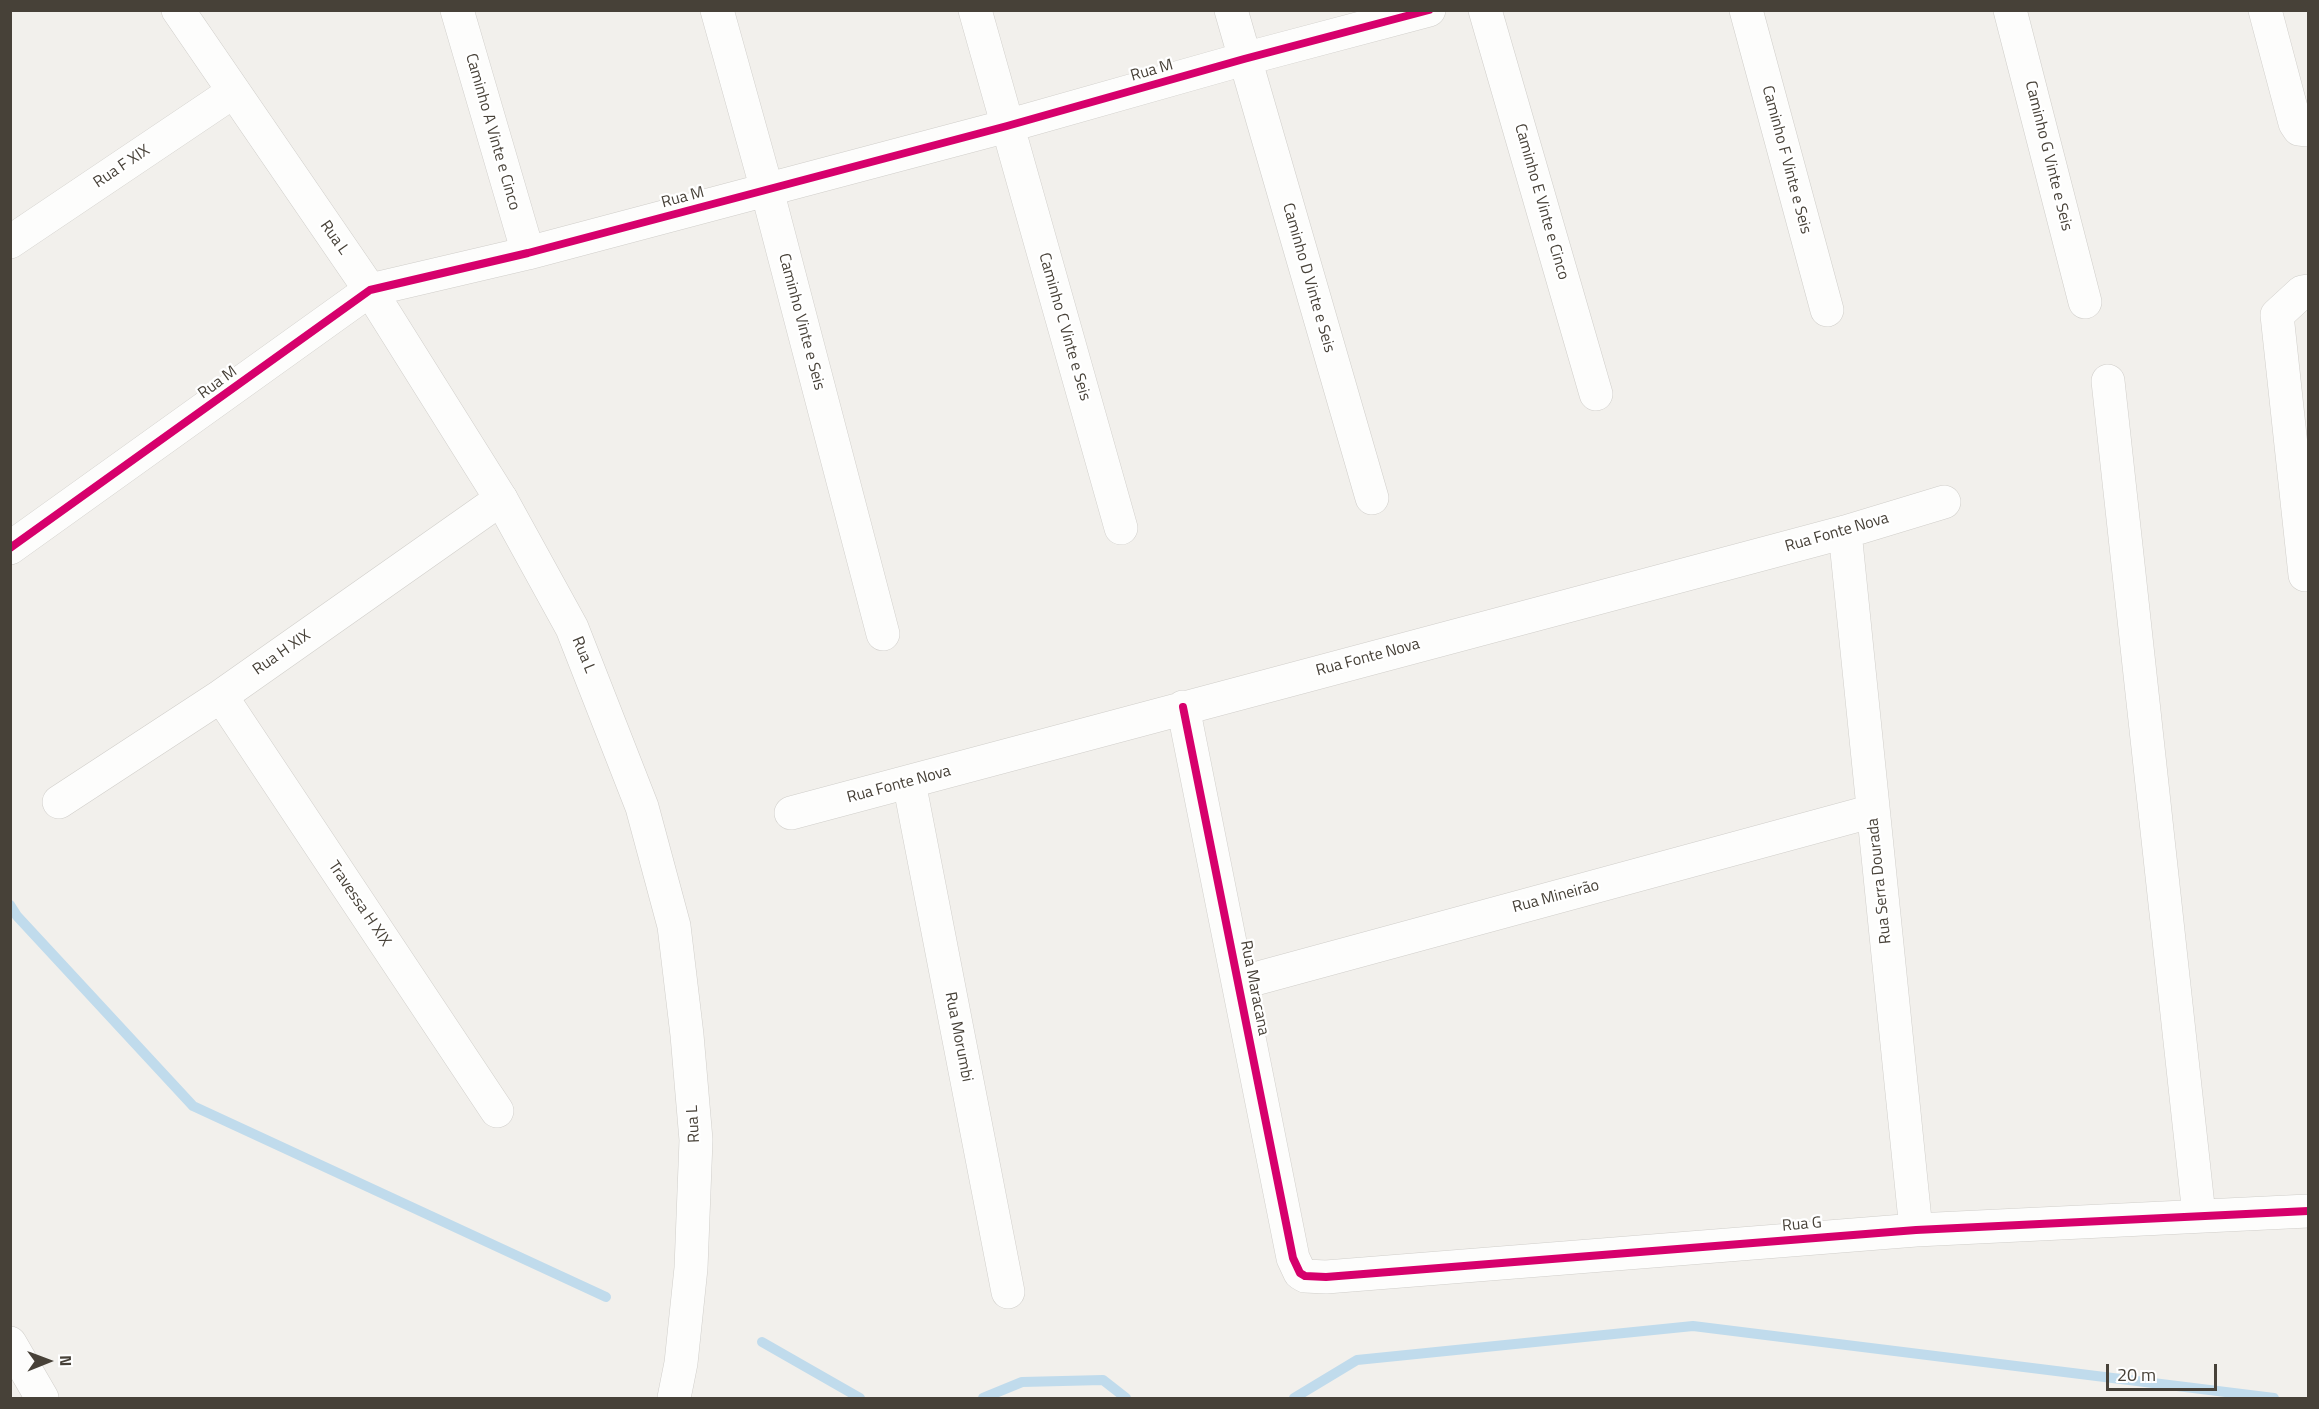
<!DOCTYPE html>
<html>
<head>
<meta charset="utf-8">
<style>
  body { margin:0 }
  #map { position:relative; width:2319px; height:1409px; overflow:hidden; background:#f2f0ec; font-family:"Titillium Web",sans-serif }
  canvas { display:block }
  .frame { position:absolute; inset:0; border:12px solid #474138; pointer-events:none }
  .north { position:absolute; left:18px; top:1331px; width:60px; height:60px; -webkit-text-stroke:4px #fff; paint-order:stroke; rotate:89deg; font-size:16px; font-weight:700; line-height:24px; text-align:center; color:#474138 }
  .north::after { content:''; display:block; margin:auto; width:21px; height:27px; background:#474138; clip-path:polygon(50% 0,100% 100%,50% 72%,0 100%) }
  .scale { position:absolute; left:2106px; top:1364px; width:111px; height:27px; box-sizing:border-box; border:3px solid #474138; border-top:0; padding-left:8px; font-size:18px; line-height:21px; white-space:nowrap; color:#474138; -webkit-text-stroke:4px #fff; paint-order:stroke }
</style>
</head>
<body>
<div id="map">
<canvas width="2319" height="1409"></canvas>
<div class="frame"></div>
<div class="north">N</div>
<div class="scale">20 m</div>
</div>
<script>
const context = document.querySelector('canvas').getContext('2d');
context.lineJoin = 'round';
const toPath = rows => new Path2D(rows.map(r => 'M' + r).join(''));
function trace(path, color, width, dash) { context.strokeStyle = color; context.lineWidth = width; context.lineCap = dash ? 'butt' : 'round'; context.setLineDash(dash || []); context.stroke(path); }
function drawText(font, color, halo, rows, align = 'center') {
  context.font = font + ' "Titillium Web",sans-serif'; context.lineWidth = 4.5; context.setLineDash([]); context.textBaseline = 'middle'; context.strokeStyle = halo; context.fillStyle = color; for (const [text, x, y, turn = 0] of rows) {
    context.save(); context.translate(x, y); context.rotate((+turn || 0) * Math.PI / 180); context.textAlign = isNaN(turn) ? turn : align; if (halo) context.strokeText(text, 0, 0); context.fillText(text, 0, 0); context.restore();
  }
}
trace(toPath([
  [10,905,17,916,193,1106,606,1297],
  [762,1342,860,1398],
  [983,1398,1022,1382,1103,1380,1126,1398],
  [1294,1398,1357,1360,1693,1326,2274,1398]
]), '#c0dbec', 10);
const minor = toPath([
  [457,10,528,253],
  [717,10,767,190,883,634],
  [975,10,1121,528],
  [1231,10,1372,498],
  [1485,10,1596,394],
  [1746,10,1827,310],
  [2010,10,2085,302],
  [2265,10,2295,123,2299,129,2308,130],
  [10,242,233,92],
  [2108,381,2199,1215],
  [1845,532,1916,1230],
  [10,548,370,290,528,253,1007,126,1244,59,1429,10],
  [2305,575,2277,315,2302,292,2308,291],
  [221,696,497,1111],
  [1183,707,1293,1258,1300,1273,1305,1276,1326,1277,1916,1230,2308,1211],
  [909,782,1008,1292],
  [59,802,221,696,501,499],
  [791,813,1845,532,1944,502],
  [1240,983,1873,811],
  [10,1343,42,1398]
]);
const tertiary = toPath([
  [178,10,370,290,501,499,572,628,642,807,674,926,687,1035,696,1140,691,1268,681,1363,674,1398]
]);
trace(minor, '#d0ceca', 34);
trace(tertiary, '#d0ceca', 34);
trace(minor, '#fdfdfc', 33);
trace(tertiary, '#fdfdfc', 33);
trace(toPath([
  [10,548,370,290,528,253,1007,126,1244,59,1429,10],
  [1183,707,1293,1258,1300,1273,1305,1276,1326,1277,1916,1230,2308,1211]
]), '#d6006c', 8);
drawText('16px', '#474138', '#fff', [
  ["Rua M",1152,71,-16],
  ["Caminho A Vinte e Cinco",492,132,74],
  ["Caminho G Vinte e Seis",2048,156,76],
  ["Caminho F Vinte e Seis",1786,160,75],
  ["Rua F XIX",122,167,-34],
  ["Rua M",683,198,-15],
  ["Caminho E Vinte e Cinco",1541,202,74],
  ["Rua L",334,238,55],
  ["Caminho D Vinte e Seis",1308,278,74],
  ["Caminho Vinte e Seis",801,322,75],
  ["Caminho C Vinte e Seis",1064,327,74],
  ["Rua M",218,383,-36],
  ["Rua Fonte Nova",1837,533,-16],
  ["Rua H XIX",282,653,-35],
  ["Rua L",583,655,68],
  ["Rua Fonte Nova",1368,658,-15],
  ["Rua Fonte Nova",899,785,-15],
  ["Rua Serra Dourada",1880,881,-96],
  ["Rua Mineirão",1556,897,-15],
  ["Travessa H XIX",359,904,56],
  ["Rua Maracana",1254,988,79],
  ["Rua Morumbi",958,1037,79],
  ["Rua L",694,1124,-93],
  ["Rua G",1802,1225,-5]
]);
</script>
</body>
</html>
